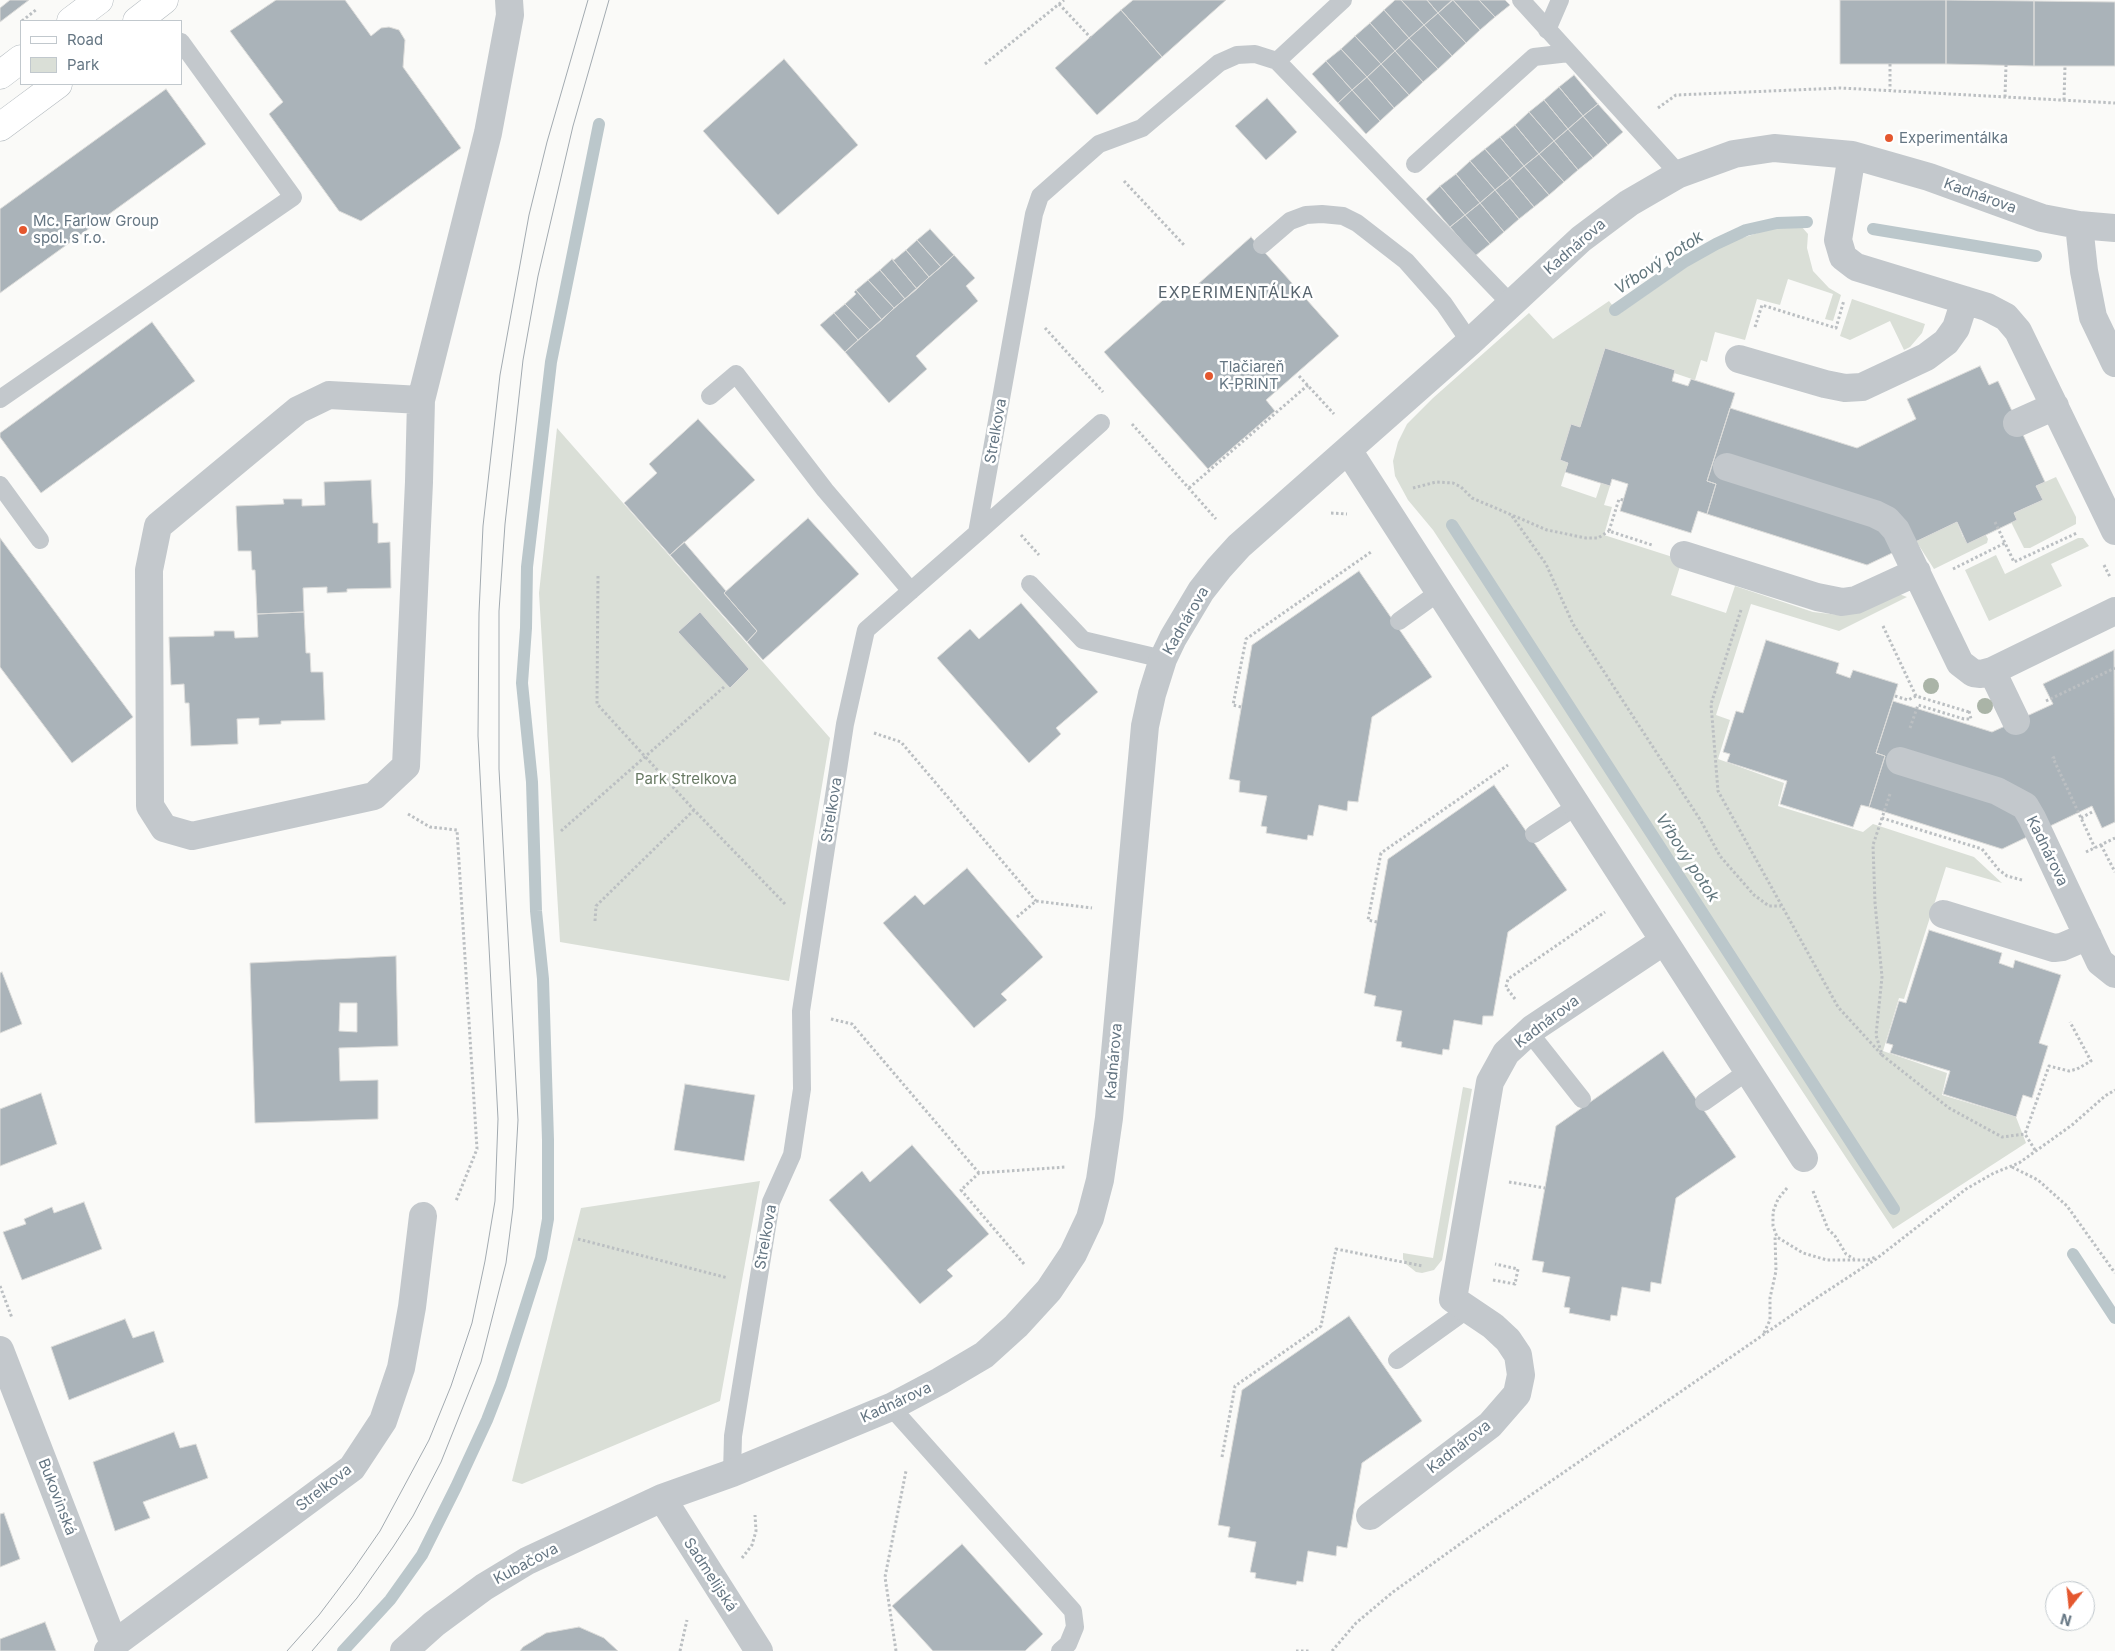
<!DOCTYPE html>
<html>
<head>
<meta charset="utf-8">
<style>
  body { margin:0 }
  #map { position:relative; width:2115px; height:1651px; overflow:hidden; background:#fafaf8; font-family:Inter,sans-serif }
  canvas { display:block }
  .legend { position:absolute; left:20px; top:20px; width:162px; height:65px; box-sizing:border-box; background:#fff; border:1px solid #c1c8cd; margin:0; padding:6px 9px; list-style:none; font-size:15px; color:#657683 }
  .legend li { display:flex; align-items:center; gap:10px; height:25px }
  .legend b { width:25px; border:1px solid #c1c8cd }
  .north { position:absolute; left:2045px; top:1581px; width:50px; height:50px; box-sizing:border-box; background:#fff; border:1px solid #c1c8cd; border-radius:50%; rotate:196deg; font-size:14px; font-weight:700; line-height:20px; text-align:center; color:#657683 }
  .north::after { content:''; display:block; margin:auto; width:18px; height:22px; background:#e4572e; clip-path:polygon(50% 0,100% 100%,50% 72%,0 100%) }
</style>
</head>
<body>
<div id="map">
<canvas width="2115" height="1651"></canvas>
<ul class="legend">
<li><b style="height:6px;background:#fff"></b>Road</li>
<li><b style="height:14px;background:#dadfd7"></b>Park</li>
</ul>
<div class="north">N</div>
</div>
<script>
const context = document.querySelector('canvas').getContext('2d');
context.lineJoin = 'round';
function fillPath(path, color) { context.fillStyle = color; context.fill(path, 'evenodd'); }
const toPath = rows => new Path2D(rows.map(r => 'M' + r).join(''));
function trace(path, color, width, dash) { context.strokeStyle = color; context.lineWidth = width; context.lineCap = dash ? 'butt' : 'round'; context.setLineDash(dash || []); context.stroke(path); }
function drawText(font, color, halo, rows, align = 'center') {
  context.font = font + ' Inter,sans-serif'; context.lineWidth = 5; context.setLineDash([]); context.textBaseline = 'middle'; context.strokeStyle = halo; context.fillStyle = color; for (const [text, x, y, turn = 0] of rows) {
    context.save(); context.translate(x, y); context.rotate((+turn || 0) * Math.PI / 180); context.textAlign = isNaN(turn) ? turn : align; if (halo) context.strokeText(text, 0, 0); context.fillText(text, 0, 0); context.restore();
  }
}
fillPath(toPath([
  [1801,226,1808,234,1807,248,1813,271,1829,288,1841,295,1833,321,1825,319,1833,294,1788,279,1780,305,1757,299,1745,340,1715,332,1707,362,1701,360,1695,380,1674,373,1675,370,1605,348,1580,427,1560,460,1568,463,1561,486,1596,498,1601,483,1610,486,1604,505,1612,507,1604,535,1682,560,1671,595,1726,613,1735,586,1813,612,1839,615,1853,612,1899,594,1907,597,1839,631,1751,604,1716,715,1730,720,1718,759,1784,783,1778,806,1863,832,1873,824,1974,857,2002,883,1946,867,1904,999,1899,998,1883,1051,1947,1073,1942,1095,2016,1117,2026,1143,1893,1229,1433,530,1408,500,1395,476,1393,461,1398,442,1407,424,1433,398,1529,313,1553,339,1609,301,1619,314,1701,257,1739,239,1770,229],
  [1852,299,1925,324,1922,333,1910,347,1904,350,1890,321,1850,340,1840,336],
  [557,428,830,738,789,981,560,942,539,593],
  [2056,477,2076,517,2076,524,2030,548,2024,548,2008,516,2042,500,2036,486],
  [1957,522,1963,537,1982,528,1988,539,1987,543,1934,569,1916,541],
  [2078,538,2083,538,2089,546,2051,564,2062,586,1989,621,1965,570,1996,555,2005,574],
  [1463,1087,1472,1089,1442,1260,1434,1270,1422,1273,1416,1272,1406,1264,1403,1259,1403,1253,1433,1258],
  [760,1181,720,1401,522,1484,512,1481,581,1208]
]), '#dadfd7');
trace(toPath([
  [1873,229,2036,256],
  [1615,310,1684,262,1716,244,1746,230,1777,223,1807,222],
  [1452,525,1894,1209],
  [2073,1254,2115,1318],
  [343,1651,390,1600,422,1555,456,1487,487,1420,501,1384,541,1258,548,1219,548,1140,543,979,536,911,532,782,522,683,526,628,527,567,551,362,599,124]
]), '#bbc7cb', 12);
const building = toPath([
  [10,0,29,0,0,22,0,8,10,0],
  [276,0,345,0,371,36,381,28,389,27,399,30,405,40,403,67,461,148,361,221,339,211,269,114,283,102,230,31,276,0],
  [1133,0,1226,0,1162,57,1121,10,1133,0],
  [1395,0,1401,0,1424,25,1409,38,1384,10,1395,0],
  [1401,0,1427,0,1438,13,1424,25,1401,0],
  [1427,0,1452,0,1438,13,1427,0],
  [1453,0,1479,0,1495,17,1480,30,1453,0],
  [1453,0,1480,30,1466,43,1438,13,1453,0],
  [1479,0,1505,0,1510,5,1495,17,1479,0],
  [1840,0,1946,0,1946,64,1840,64,1840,0],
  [1946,0,2034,1,2034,66,1946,64,1946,0],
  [2034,1,2115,2,2115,66,2034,66,2034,1],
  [1121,10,1162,57,1097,115,1055,68,1121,10],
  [1384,10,1409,38,1395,51,1370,23,1384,10],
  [1438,13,1466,43,1452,56,1424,25,1438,13],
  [1370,23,1395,51,1381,64,1355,36,1370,23],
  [1424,25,1452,56,1438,69,1409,38,1424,25],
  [1355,36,1381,64,1367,77,1341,49,1355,36],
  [1409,38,1438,69,1423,82,1395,51,1409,38],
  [1341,49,1367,77,1352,90,1326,61,1341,49],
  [1395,51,1423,82,1409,95,1381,64,1395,51],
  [784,59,858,145,778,215,703,131,784,59],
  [1326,61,1352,90,1338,103,1312,74,1326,61],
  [1381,64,1409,95,1394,108,1367,77,1381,64],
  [1574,75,1598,104,1583,116,1559,87,1574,75],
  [1367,77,1394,108,1380,121,1352,90,1367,77],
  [1559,87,1583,116,1568,129,1544,100,1559,87],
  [166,89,206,144,0,293,0,209,166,89],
  [1352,90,1380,121,1366,134,1338,103,1352,90],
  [1267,98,1297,132,1266,160,1235,126,1267,98],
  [1544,100,1568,129,1554,141,1529,112,1544,100],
  [1598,104,1623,132,1608,145,1583,116,1598,104],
  [1529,112,1554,141,1539,154,1515,125,1529,112],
  [1583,116,1608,145,1593,158,1568,129,1583,116],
  [1515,125,1539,154,1524,166,1500,137,1515,125],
  [1568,129,1593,158,1578,170,1554,141,1568,129],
  [1500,137,1524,166,1510,178,1485,149,1500,137],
  [1554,141,1578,170,1564,182,1539,154,1554,141],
  [1485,149,1510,178,1495,190,1470,161,1485,149],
  [1539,154,1564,182,1549,195,1524,166,1539,154],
  [1470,161,1495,190,1480,203,1456,174,1470,161],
  [1524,166,1549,195,1534,207,1510,178,1524,166],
  [1456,174,1480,203,1465,215,1440,186,1456,174],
  [1510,178,1534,207,1519,219,1495,190,1510,178],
  [1440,186,1465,215,1450,227,1426,199,1440,186],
  [1495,190,1519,219,1504,232,1480,203,1495,190],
  [1480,203,1504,232,1490,244,1465,215,1480,203],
  [1465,215,1490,244,1475,256,1450,227,1465,215],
  [930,229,954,255,941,267,917,240,930,229],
  [1251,237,1339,336,1266,400,1275,411,1208,469,1104,352,1171,293,1179,301,1251,237],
  [917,240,941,267,929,277,906,250,917,240],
  [906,250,929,277,917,289,892,259,894,260,906,250],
  [954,255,975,278,966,286,978,301,916,356,927,369,889,403,845,352,954,255],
  [892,259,917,289,905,299,880,270,892,259],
  [880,270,905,299,894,308,868,280,880,270],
  [868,280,894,308,882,320,856,290,868,280],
  [856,290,882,320,870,330,845,304,856,294,854,292,856,290],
  [845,304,870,330,858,340,834,313,845,304],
  [834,313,858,340,845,352,820,325,834,313],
  [152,322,195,381,41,493,0,437,0,433,152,322],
  [1605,348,1675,370,1672,381,1688,386,1691,379,1735,393,1707,481,1716,484,1707,514,1698,511,1691,533,1620,511,1628,484,1612,479,1610,486,1565,472,1568,463,1560,460,1571,424,1580,427,1605,348],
  [1980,366,1989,385,1998,381,2045,482,2036,486,2043,500,2014,513,2017,520,1967,544,1957,522,1867,565,1707,514,1716,484,1707,481,1730,408,1857,448,1916,419,1907,399,1980,366],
  [698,419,755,480,670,555,624,503,657,473,649,464,698,419],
  [371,480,373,523,378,523,378,543,390,542,391,588,347,589,347,592,327,593,327,587,303,588,304,612,257,614,255,570,252,570,251,551,238,551,236,506,284,504,283,499,302,499,302,506,325,505,324,482,371,480],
  [808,518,859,574,763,660,747,642,757,631,724,593,808,518],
  [0,538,133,717,72,763,0,667,0,538],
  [684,542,726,591,724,593,757,631,747,642,670,555,684,542],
  [1359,571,1432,677,1372,717,1358,802,1348,801,1347,811,1319,805,1313,836,1308,835,1307,840,1266,833,1267,827,1261,826,1267,796,1239,792,1240,781,1229,779,1252,645,1359,571],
  [1021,603,1098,692,1056,728,1061,734,1029,763,937,658,970,629,979,639,1021,603],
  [304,612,306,653,310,653,311,672,323,672,325,720,281,721,281,724,259,725,259,718,237,719,238,744,191,746,189,703,185,703,184,684,171,685,169,637,214,636,214,631,234,631,235,638,258,637,257,614,304,612],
  [700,612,749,669,730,688,678,632,700,612],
  [1766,640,1839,663,1836,673,1850,678,1853,670,1898,684,1876,753,1885,756,1869,807,1861,805,1853,827,1780,804,1787,781,1727,762,1730,754,1723,752,1736,711,1743,713,1766,640],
  [2114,650,2115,822,2102,828,2092,806,2002,849,1869,807,1885,756,1876,753,1893,701,1992,732,2053,704,2043,684,2114,650],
  [1494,785,1567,890,1508,932,1493,1016,1483,1016,1482,1025,1454,1020,1449,1050,1443,1049,1442,1055,1401,1047,1402,1042,1396,1041,1402,1011,1374,1006,1376,996,1364,993,1388,859,1494,785],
  [967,868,1043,957,1001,994,1007,1000,974,1028,883,923,915,895,924,905,967,868],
  [1929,930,2002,953,1999,963,2013,968,2015,960,2061,975,2039,1043,2048,1046,2032,1098,2023,1095,2016,1117,1943,1094,1950,1071,1890,1053,1893,1045,1886,1043,1899,1001,1906,1003,1929,930],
  [396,956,398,1046,339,1048,340,1081,378,1080,378,1119,255,1123,250,963,396,956],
  [340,1003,357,1003,357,1032,339,1031,340,1003],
  [2,972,22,1024,0,1033,0,973,2,972],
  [1663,1051,1736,1157,1676,1198,1661,1284,1651,1282,1650,1292,1622,1287,1617,1316,1611,1315,1610,1321,1569,1313,1570,1308,1564,1307,1570,1277,1542,1272,1544,1262,1532,1260,1556,1126,1663,1051],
  [685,1084,755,1095,744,1161,674,1150,685,1084],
  [41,1093,57,1144,0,1166,0,1109,41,1093],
  [912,1145,989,1234,947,1270,953,1276,920,1304,829,1200,862,1171,870,1182,912,1145],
  [84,1202,102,1249,22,1280,3,1232,26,1224,24,1219,52,1207,54,1213,84,1202],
  [1349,1316,1422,1421,1362,1463,1347,1548,1337,1546,1336,1556,1308,1551,1303,1582,1297,1581,1296,1585,1255,1578,1256,1573,1250,1572,1256,1542,1228,1537,1230,1527,1218,1525,1242,1390,1349,1316],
  [125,1319,133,1338,154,1331,164,1362,69,1400,51,1347,125,1319],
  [174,1432,180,1448,196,1444,208,1478,143,1502,150,1518,115,1531,93,1462,174,1432],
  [4,1513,20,1559,0,1567,0,1514,4,1513],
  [962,1544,1043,1634,1025,1651,933,1651,892,1606,962,1544],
  [45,1622,56,1651,0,1651,0,1639,45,1622],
  [579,1627,604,1638,618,1651,520,1651,523,1647,546,1633,579,1627]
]);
fillPath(building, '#aab3b9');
trace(building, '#dcdcda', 1);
const secondary = toPath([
  [71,21,99,0],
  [137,21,164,0],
  [0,75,21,59],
  [0,127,58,84]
]);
trace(secondary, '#b3babf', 29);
trace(toPath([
  [1059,4,1091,38],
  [22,21,37,9],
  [985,64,1064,0],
  [1890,64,1890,90],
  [2005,97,2006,65],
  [2064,100,2065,66],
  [1658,108,1676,95,1841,88,2115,103],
  [1124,181,1184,245],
  [1755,327,1762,305,1836,328,1844,300],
  [1045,328,1103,392],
  [1299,376,1334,414],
  [1132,424,1216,519],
  [1189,488,1308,385],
  [1413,488,1436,482,1453,483,1461,487,1472,498,1547,530,1586,538,1598,538,1609,531],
  [1623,500,1619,499,1609,531,1652,545],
  [1331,513,1347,514],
  [1512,516,1546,564,1573,624,1701,821,1720,856,1754,895,1769,906,1781,906],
  [1995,522,2005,543],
  [1021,535,1039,555],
  [2104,565,2110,577],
  [1953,569,2005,543,2014,562,2077,533],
  [598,576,597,704,694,810,786,905],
  [1741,610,1711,704,1718,791,1838,1007,1882,1055],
  [1883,626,1916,696,1969,712],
  [1895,696,1908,700,1916,696],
  [2046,701,2115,668],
  [1241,707,1233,705,1246,639,1371,552],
  [1910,728,1918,705,1964,719,1971,719,1969,711],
  [874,733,901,742,1036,901],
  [2055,757,2053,758,2095,848],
  [1890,794,1882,818,1982,849,1999,870,2007,876,2022,880],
  [408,814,430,827,457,830,477,1149,456,1201],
  [1882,818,1873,845,1875,903,1882,977,1876,1035,1882,1055,1949,1108,2002,1137,2025,1134],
  [2081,818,2094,811],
  [561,831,724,687],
  [2101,845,2115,872],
  [2086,852,2115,838],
  [1017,917,1036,901,1092,908],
  [595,921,596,906,694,810],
  [1377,922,1368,920,1381,853,1508,765],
  [1515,999,1506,987,1508,979,1605,912],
  [831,1019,852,1024,979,1173],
  [2035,1150,2025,1134,2049,1066,2069,1071,2077,1069,2091,1061,2070,1022],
  [2012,1167,2038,1180,2067,1206,2115,1273],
  [1509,1182,1545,1188],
  [1787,1188,1778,1199,1773,1212,1773,1226,1777,1237,1803,1253,1827,1260,1868,1260,1876,1257],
  [1813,1191,1828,1229,1835,1236,1846,1254,1854,1259],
  [578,1239,728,1278],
  [1024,1264,961,1190,979,1173,1066,1167],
  [1493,1280,1515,1284,1518,1269,1495,1264],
  [0,1286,12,1318],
  [1764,1333,1770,1320,1770,1298,1776,1271,1775,1236],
  [1222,1457,1235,1386,1321,1326,1336,1249,1423,1266],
  [742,1558,752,1545,756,1531,755,1515],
  [680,1651,687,1620],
  [896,1651,885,1577,906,1471],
  [1296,1651,1311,1651],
  [1332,1651,1356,1623,1393,1592,1467,1539,1821,1295,1876,1259,1966,1189,1994,1173,2019,1163,2072,1125,2105,1096,2115,1090]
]), '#bbbfc2', 3, [2.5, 2.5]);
trace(toPath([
  [1521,0,1679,174],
  [1547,30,1560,0],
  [1277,61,1511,304],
  [1415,164,1534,57,1569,53],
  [1262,245,1290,221,1306,215,1322,214,1343,216,1357,223,1406,261,1444,304,1470,342],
  [710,396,736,374,825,490,911,591],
  [0,399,293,197,181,42],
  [0,485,40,540],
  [977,533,1101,423],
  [1030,584,1083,640,1163,659],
  [1399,621,1439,592],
  [1534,834,1577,806],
  [1529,1032,1582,1099],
  [1704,1102,1748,1071],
  [1397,1360,1468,1309],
  [891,1407,1073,1611,1075,1627,1068,1644,1060,1651],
  [732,1473,733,1436,771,1202,792,1155,802,1089,801,1011,845,724,866,630,977,533,1034,214,1040,196,1099,144,1142,128,1219,63,1237,55,1255,54,1277,61,1343,0]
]), '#c3c8cc', 18);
trace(toPath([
  [1852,155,1838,240,1843,257,1856,267,1987,307,2006,317,2018,331,2115,531],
  [2079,225,2084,271,2093,317,2115,363],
  [1739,359,1825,384,1845,388,1862,387,1926,357,1946,342,1956,328,1965,300],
  [421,400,329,395,298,410,158,526,149,570,150,806,164,828,192,836,374,796,406,766,419,482,421,400,488,133,510,15,509,0],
  [2017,423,2055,406],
  [1348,450,1804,1158],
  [1727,467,1875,514,1887,520,1896,530,1960,663,1973,673,1981,674,1992,671,2115,611],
  [1684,555,1817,597,1842,602,1856,600,1917,572],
  [1992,671,2016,721],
  [1900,761,1997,791,2025,806,2032,818,2100,962,2115,974],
  [1943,914,2054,948,2062,947,2088,936],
  [0,1350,114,1644],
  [662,1498,759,1651],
  [1370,1516,1490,1425,1517,1394,1521,1375,1518,1355,1508,1340,1493,1326,1453,1299,1490,1082,1506,1053,1532,1029,1664,941],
  [108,1651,114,1644,352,1468,383,1421,401,1368,412,1307,423,1216],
  [404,1651,434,1624,484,1587,527,1561,662,1498,732,1473,891,1407,940,1381,984,1355,1016,1326,1049,1290,1073,1254,1090,1218,1100,1180,1109,1118,1145,726,1152,694,1163,659,1173,638,1201,591,1219,568,1239,546,1470,342,1581,239,1629,203,1679,174,1734,154,1774,148,1852,155,1929,177,2042,218,2079,225,2115,228]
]), '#c3c8cc', 28);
trace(secondary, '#fff', 28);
trace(toPath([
  [287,1651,319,1615,353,1570,380,1531,429,1440,451,1386,472,1323,485,1261,495,1201,498,1119,478,736,479,613,483,526,500,375,529,215,547,142,588,0],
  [312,1651,357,1598,393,1547,413,1516,441,1462,481,1362,506,1263,513,1208,518,1120,499,769,499,611,505,524,523,360,538,276,573,126,609,0]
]), '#a2aab0', 1);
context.fillStyle = '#aab4a7';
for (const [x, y] of [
  [1931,686],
  [1985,706]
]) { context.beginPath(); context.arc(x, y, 8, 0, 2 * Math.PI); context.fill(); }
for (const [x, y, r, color] of [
  [1889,138,5,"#e4572e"],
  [23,230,5,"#e4572e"],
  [1209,376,5,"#e4572e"]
]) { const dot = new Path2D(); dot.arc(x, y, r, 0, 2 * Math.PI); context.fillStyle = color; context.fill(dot); trace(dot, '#fff', 2); }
drawText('15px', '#657683', '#fff', [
  ["Experimentálka",1899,138],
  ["Mc. Farlow Group",33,221],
  ["spol. s r.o.",33,238],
  ["Tlačiareň",1219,367],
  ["K-PRINT",1219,384]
], 'left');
drawText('15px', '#657683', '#fff', [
  ["Kadnárova",1980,196,20],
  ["Kadnárova",1575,247,-41],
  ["Strelkova",996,431,-80],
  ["Kadnárova",1186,621,-60],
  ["Strelkova",832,810,-81],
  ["Kadnárova",2047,851,64],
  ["Kadnárova",1547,1022,-37],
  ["Kadnárova",1114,1061,-85],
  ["Strelkova",766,1237,-80],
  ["Kadnárova",896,1403,-25],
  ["Kadnárova",1459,1447,-38],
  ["Strelkova",324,1488,-38],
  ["Bukovinská",57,1497,69],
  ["Kubačova",526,1564,-28],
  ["Sadmelijská",710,1575,57]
]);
drawText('15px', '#687a64', '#fff', [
  ["Park Strelkova",686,779]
]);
drawText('italic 16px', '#60757c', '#fff', [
  ["Vŕbový potok",1659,263,-33],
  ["Vŕbový potok",1687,858,57]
]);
context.letterSpacing = '1px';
drawText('16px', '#57646e', '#fff', [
  ["EXPERIMENTÁLKA",1236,293]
]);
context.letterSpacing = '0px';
</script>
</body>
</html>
